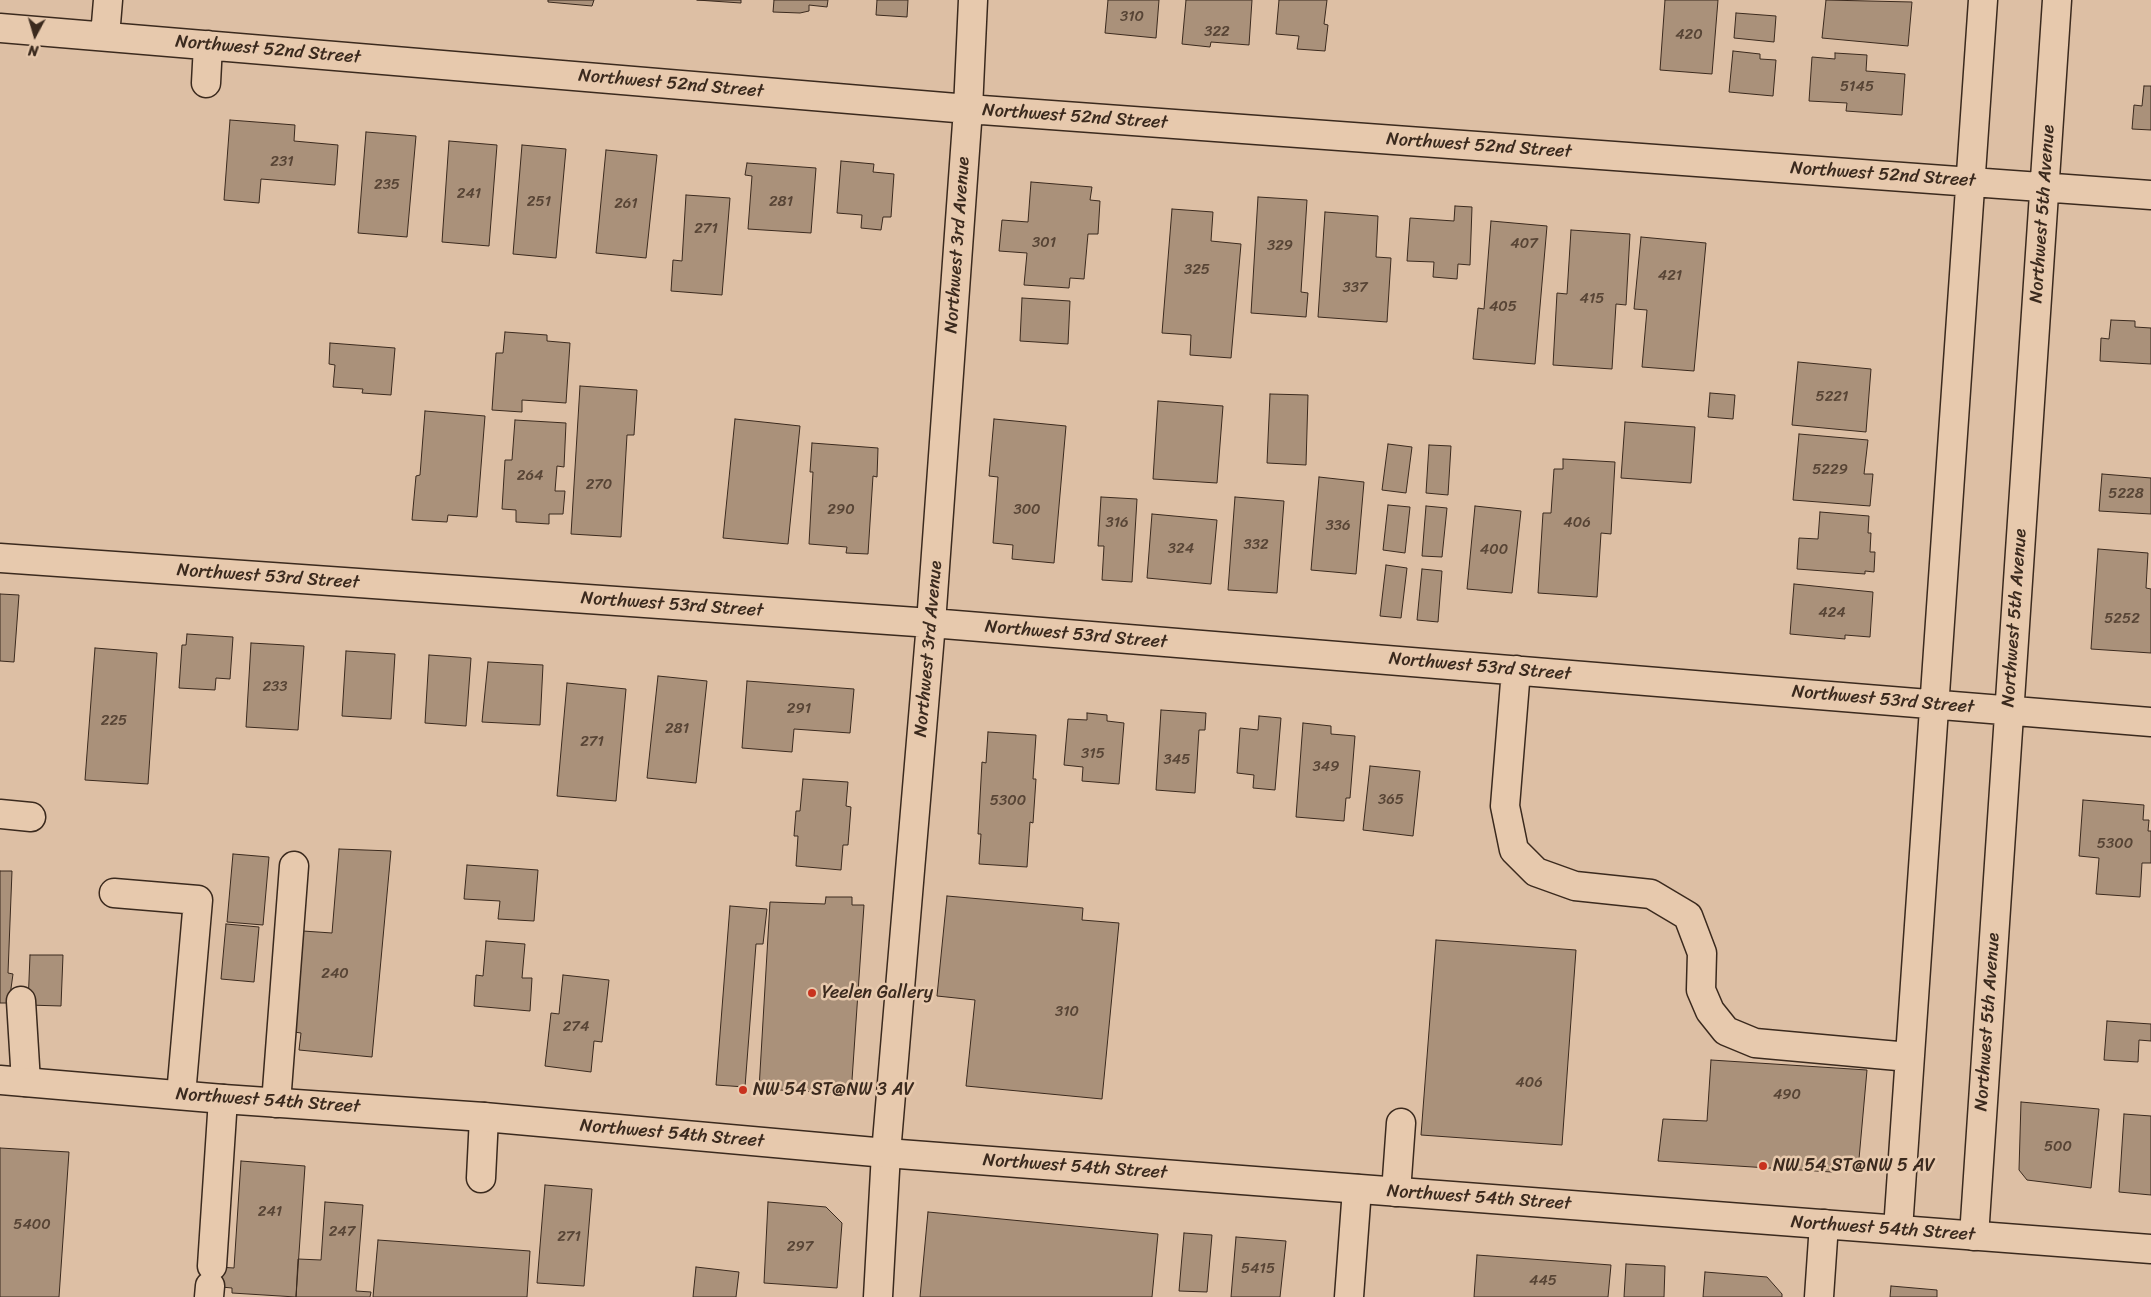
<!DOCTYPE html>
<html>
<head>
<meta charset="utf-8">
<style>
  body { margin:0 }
  #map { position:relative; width:2151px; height:1297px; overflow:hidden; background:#ddbfa4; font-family:Sriracha,sans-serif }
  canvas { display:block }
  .north { position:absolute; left:10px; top:10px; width:50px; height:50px; -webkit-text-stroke:4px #e7c9ad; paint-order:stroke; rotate:186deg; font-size:14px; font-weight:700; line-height:20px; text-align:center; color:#3b2a1e }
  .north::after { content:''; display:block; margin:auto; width:18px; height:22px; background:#3b2a1e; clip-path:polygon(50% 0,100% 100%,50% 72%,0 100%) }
</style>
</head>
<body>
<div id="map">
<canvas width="2151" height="1297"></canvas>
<div class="north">N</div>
</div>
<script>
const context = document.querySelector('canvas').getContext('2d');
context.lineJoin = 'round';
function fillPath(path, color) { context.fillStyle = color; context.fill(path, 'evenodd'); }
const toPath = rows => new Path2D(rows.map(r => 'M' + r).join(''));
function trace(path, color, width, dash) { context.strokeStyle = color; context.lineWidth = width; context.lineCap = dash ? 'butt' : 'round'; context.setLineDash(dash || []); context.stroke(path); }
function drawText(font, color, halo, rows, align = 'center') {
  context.font = font + ' Sriracha,sans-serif'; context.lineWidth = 5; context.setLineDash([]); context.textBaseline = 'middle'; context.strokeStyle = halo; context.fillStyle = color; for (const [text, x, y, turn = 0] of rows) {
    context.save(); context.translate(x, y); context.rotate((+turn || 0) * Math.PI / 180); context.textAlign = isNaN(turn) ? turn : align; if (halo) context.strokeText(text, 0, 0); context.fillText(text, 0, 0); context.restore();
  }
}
const building = toPath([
  [548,0,594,0,592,6,548,2,548,0],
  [697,0,741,0,741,3,697,0],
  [774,0,828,0,827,7,809,5,809,11,800,13,773,12,774,0],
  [877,0,908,0,907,17,876,15,877,0],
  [1108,0,1159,0,1156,38,1105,33,1108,0],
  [1186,0,1252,0,1249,45,1211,42,1210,47,1182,44,1186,0],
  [1279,0,1327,0,1324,24,1328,25,1325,51,1297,49,1299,36,1276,34,1279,0],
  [1665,0,1718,0,1712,74,1660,70,1665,0],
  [1826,0,1912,2,1908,46,1822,38,1826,0],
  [1736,13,1776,16,1774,42,1734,38,1736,13],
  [1733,51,1760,54,1760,59,1776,60,1773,96,1729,92,1733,51],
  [1835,53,1867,55,1866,71,1905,74,1902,115,1846,111,1847,103,1809,101,1812,57,1835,59,1835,53],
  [2144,86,2151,86,2151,130,2132,129,2134,105,2142,106,2144,86],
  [230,120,295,125,294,141,338,145,335,185,261,179,259,203,224,200,230,120],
  [366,132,416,136,407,237,358,233,366,132],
  [449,141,497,145,489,246,442,242,449,141],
  [522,145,566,149,556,258,513,254,522,145],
  [606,150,657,155,646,258,596,253,606,150],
  [841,161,874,164,873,172,894,174,891,217,883,217,881,230,861,228,862,215,837,213,841,161],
  [747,163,816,168,811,233,748,229,752,176,745,175,747,163],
  [1031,182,1092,187,1090,200,1100,201,1098,234,1088,234,1084,279,1070,278,1069,288,1024,285,1027,253,999,251,1002,220,1028,222,1031,182],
  [686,195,730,198,722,295,671,291,673,260,682,261,686,195],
  [1258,197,1307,200,1301,292,1308,293,1306,317,1251,313,1258,197],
  [1455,206,1472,207,1470,265,1458,264,1457,279,1433,277,1434,262,1407,261,1410,218,1454,221,1455,206],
  [1172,209,1213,212,1211,241,1241,244,1231,358,1190,355,1191,335,1162,333,1172,209],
  [1325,212,1378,216,1376,257,1391,258,1387,322,1318,317,1325,212],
  [1491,221,1547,226,1535,364,1473,359,1478,308,1484,309,1491,221],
  [1571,230,1630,234,1626,305,1616,304,1612,369,1553,365,1557,293,1567,294,1571,230],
  [1641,237,1706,243,1694,371,1642,367,1647,310,1634,309,1641,237],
  [1022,298,1070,301,1068,344,1020,341,1022,298],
  [2111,320,2135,321,2135,327,2151,328,2151,364,2100,361,2101,338,2109,339,2111,320],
  [505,332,547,335,547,341,570,343,566,403,522,400,522,412,492,410,496,353,503,353,505,332],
  [330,343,395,348,391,395,362,393,363,389,333,387,335,365,329,364,330,343],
  [1798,362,1871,369,1866,432,1792,425,1798,362],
  [580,386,637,390,634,435,627,435,621,537,571,534,580,386],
  [1710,393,1735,395,1733,419,1708,417,1710,393],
  [1270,394,1308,395,1306,465,1267,463,1270,394],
  [1158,401,1223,406,1217,483,1153,479,1158,401],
  [425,411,485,416,477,517,448,515,447,522,412,520,416,476,420,475,425,411],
  [735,419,800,426,788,544,723,538,735,419],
  [994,419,1066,426,1054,563,1012,559,1013,545,993,543,998,477,989,476,994,419],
  [515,420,566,423,564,467,557,466,555,491,565,491,563,514,549,514,549,524,516,522,516,510,502,509,505,460,512,460,515,420],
  [1625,422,1695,427,1691,483,1621,478,1625,422],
  [1799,434,1868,440,1864,474,1873,474,1870,506,1793,500,1799,434],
  [812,443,878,448,877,477,873,476,868,554,846,553,847,547,809,544,813,472,810,472,812,443],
  [1388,444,1412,447,1406,493,1382,490,1388,444],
  [1429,445,1451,446,1448,495,1426,493,1429,445],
  [1563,459,1615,462,1611,534,1601,533,1597,597,1538,593,1543,513,1551,513,1554,469,1563,469,1563,459],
  [2102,474,2151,478,2151,514,2099,511,2102,474],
  [1319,477,1364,482,1356,574,1311,570,1319,477],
  [1101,497,1137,499,1132,582,1102,580,1104,546,1098,546,1101,497],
  [1235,497,1284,501,1277,593,1228,590,1235,497],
  [1388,505,1410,507,1405,553,1383,550,1388,505],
  [1426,506,1447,508,1442,557,1422,556,1426,506],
  [1475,506,1521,511,1512,593,1467,589,1475,506],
  [1820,512,1869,516,1868,533,1871,533,1870,552,1875,552,1874,572,1865,571,1865,574,1797,569,1799,538,1818,539,1820,512],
  [1152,514,1217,520,1211,584,1147,578,1152,514],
  [2098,549,2148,553,2146,588,2151,589,2151,653,2091,649,2098,549],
  [1386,565,1407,568,1401,618,1380,616,1386,565],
  [1422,569,1442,571,1438,622,1417,620,1422,569],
  [1794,584,1873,592,1870,637,1845,635,1845,639,1790,634,1794,584],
  [0,594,19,595,14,662,0,661,0,594],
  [187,634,233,637,230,679,216,678,215,690,179,688,182,645,186,645,187,634],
  [251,643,304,646,298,730,246,727,251,643],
  [95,648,157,653,148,784,85,780,95,648],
  [346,651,395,654,391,719,342,716,346,651],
  [429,655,471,658,466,726,425,723,429,655],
  [488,662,543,665,540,725,482,722,488,662],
  [658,676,707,681,696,783,647,778,658,676],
  [747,681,854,689,850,733,794,729,792,752,742,748,747,681],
  [567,683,626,689,616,801,557,796,567,683],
  [1161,710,1206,713,1205,730,1199,730,1195,793,1156,790,1161,710],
  [1087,713,1107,715,1107,721,1124,723,1119,784,1082,781,1083,767,1064,765,1068,719,1087,720,1087,713],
  [1259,716,1281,718,1275,790,1253,788,1254,775,1237,773,1240,728,1258,730,1259,716],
  [1303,723,1331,726,1331,734,1355,736,1350,798,1346,798,1344,821,1296,817,1303,723],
  [988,732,1036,735,1033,779,1036,779,1033,823,1030,822,1027,867,979,864,981,834,978,834,982,762,986,763,988,732],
  [1370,766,1420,771,1413,836,1363,830,1370,766],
  [803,779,848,782,846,806,851,807,848,845,843,845,841,870,796,866,798,836,794,836,796,811,800,811,803,779],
  [2083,800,2144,805,2143,820,2149,820,2148,831,2151,831,2151,863,2142,863,2140,897,2096,894,2099,858,2079,856,2083,800],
  [339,849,391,851,372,1057,299,1050,301,1033,294,1032,303,931,332,933,339,849],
  [233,854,269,857,263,925,227,922,233,854],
  [467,865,538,870,534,921,498,919,500,901,464,899,467,865],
  [0,871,12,871,8,973,13,974,9,1003,0,1003,0,871],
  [947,896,1083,908,1082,920,1119,923,1102,1099,966,1086,975,1000,937,996,947,896],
  [826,897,852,897,852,905,864,905,852,1080,840,1093,759,1089,770,902,825,904,826,897],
  [730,906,767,909,763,944,756,944,745,1087,716,1085,730,906],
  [226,924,259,927,254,982,221,979,226,924],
  [1436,940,1576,950,1562,1145,1421,1135,1436,940],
  [486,941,525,944,522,978,532,978,530,1011,474,1006,476,975,483,976,486,941],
  [30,955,63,955,61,1006,28,1005,30,955],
  [563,975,609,980,602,1042,594,1041,591,1072,545,1066,551,1013,559,1014,563,975],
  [2107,1021,2151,1024,2151,1041,2139,1040,2138,1062,2104,1060,2107,1021],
  [1711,1060,1867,1070,1859,1159,1832,1172,1658,1161,1663,1119,1707,1121,1711,1060],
  [2021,1102,2099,1109,2091,1188,2027,1180,2019,1170,2021,1102],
  [2124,1114,2151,1116,2151,1195,2119,1192,2124,1114],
  [0,1148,69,1152,59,1297,0,1297,0,1148],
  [241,1161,305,1166,296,1297,232,1293,232,1288,200,1285,202,1266,234,1268,241,1161],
  [545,1185,592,1189,584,1286,537,1283,545,1185],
  [325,1202,363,1205,356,1291,371,1292,370,1297,296,1297,298,1259,321,1260,325,1202],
  [768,1202,826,1207,842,1223,837,1288,764,1283,768,1202],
  [928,1212,1158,1234,1152,1297,920,1297,928,1212],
  [1184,1233,1212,1235,1207,1292,1179,1291,1184,1233],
  [1236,1237,1286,1241,1280,1297,1231,1297,1236,1237],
  [378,1240,530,1251,527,1297,373,1297,378,1240],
  [1477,1255,1611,1265,1608,1297,1474,1297,1477,1255],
  [1626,1264,1665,1266,1664,1297,1624,1297,1626,1264],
  [696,1267,739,1272,736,1297,693,1297,696,1267],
  [1705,1272,1767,1277,1782,1294,1782,1297,1703,1297,1705,1272],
  [1891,1286,1937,1290,1937,1297,1890,1297,1891,1286]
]);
fillPath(building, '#aa917a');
trace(building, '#3b2a1e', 1);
const minor = toPath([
  [0,28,968,109,2151,195],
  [105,36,108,0],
  [206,83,208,45],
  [0,558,931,623,2151,722],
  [1516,670,1505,806,1514,850,1536,872,1575,886,1651,894,1688,916,1702,953,1701,990,1710,1011,1726,1031,1755,1043,1909,1057],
  [0,814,31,817],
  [114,893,198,900,181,1095],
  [21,1001,26,1082],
  [276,1103,294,866],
  [481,1178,484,1117],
  [1396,1192,1401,1123],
  [1898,1229,1983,0],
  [1974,1236,2057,0],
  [212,1266,223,1099],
  [209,1297,210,1286],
  [878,1297,886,1153,931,623,968,109,973,0],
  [1349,1297,1357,1189],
  [1819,1297,1824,1224]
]);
const major = toPath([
  [0,1080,223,1099,484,1117,886,1153,2151,1249]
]);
trace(minor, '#3b2a1e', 31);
trace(major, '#3b2a1e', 31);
trace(minor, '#e7c9ad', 28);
trace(major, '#e7c9ad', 28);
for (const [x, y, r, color] of [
  [812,993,5,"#c8321e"],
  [743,1090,5,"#c8321e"],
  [1763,1166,5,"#c8321e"]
]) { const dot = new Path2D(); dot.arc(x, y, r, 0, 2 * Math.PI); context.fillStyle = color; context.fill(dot); trace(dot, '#e7c9ad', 2); }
drawText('15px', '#574435', null, [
  ["310",1132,17],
  ["322",1217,32],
  ["420",1689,35],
  ["5145",1857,87],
  ["231",282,162],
  ["235",387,185],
  ["241",469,194],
  ["251",539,202],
  ["281",781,202],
  ["261",626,204],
  ["271",706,229],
  ["301",1044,243],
  ["407",1524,244],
  ["329",1280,246],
  ["325",1197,270],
  ["421",1670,276],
  ["337",1355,288],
  ["415",1592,299],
  ["405",1503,307],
  ["5221",1832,397],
  ["5229",1830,470],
  ["264",530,476],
  ["270",599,485],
  ["5228",2126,494],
  ["290",841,510],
  ["300",1027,510],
  ["316",1117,523],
  ["406",1577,523],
  ["336",1338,526],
  ["332",1256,545],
  ["324",1181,549],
  ["400",1494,550],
  ["424",1832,613],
  ["5252",2122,619],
  ["233",275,687],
  ["291",799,709],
  ["225",114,721],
  ["281",677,729],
  ["271",592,742],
  ["315",1093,754],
  ["345",1177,760],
  ["349",1326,767],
  ["365",1391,800],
  ["5300",1008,801],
  ["5300",2115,844],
  ["240",335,974],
  ["310",1067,1012],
  ["274",576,1027],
  ["406",1529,1083],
  ["490",1787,1095],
  ["500",2058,1147],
  ["241",270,1212],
  ["5400",32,1225],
  ["247",342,1232],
  ["271",569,1237],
  ["297",800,1247],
  ["5415",1258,1269],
  ["445",1543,1281]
]);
drawText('18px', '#3b2a1e', '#e7c9ad', [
  ["Northwest 52nd Street",268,50,5],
  ["Northwest 52nd Street",671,84,5],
  ["Northwest 52nd Street",1075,117,4],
  ["Northwest 52nd Street",1479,146,4],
  ["Northwest 52nd Street",1883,175,4],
  ["Northwest 5th Avenue",2043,214,-86],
  ["Northwest 3rd Avenue",958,245,-86],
  ["Northwest 53rd Street",268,577,4],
  ["Northwest 53rd Street",672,605,4],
  ["Northwest 5th Avenue",2015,618,-86],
  ["Northwest 53rd Street",1076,635,5],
  ["Northwest 3rd Avenue",929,649,-85],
  ["Northwest 53rd Street",1480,667,5],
  ["Northwest 53rd Street",1883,700,5],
  ["Northwest 5th Avenue",1988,1022,-86],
  ["Northwest 54th Street",268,1101,4],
  ["Northwest 54th Street",672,1134,5],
  ["Northwest 54th Street",1075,1167,4],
  ["Northwest 54th Street",1479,1198,4],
  ["Northwest 54th Street",1883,1229,4]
]);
drawText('18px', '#3b2a1e', '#e7c9ad', [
  ["Yeelen Gallery",822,993],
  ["NW 54 ST@NW 3 AV",753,1090],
  ["NW 54 ST@NW 5 AV",1773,1166]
], 'left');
</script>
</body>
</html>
